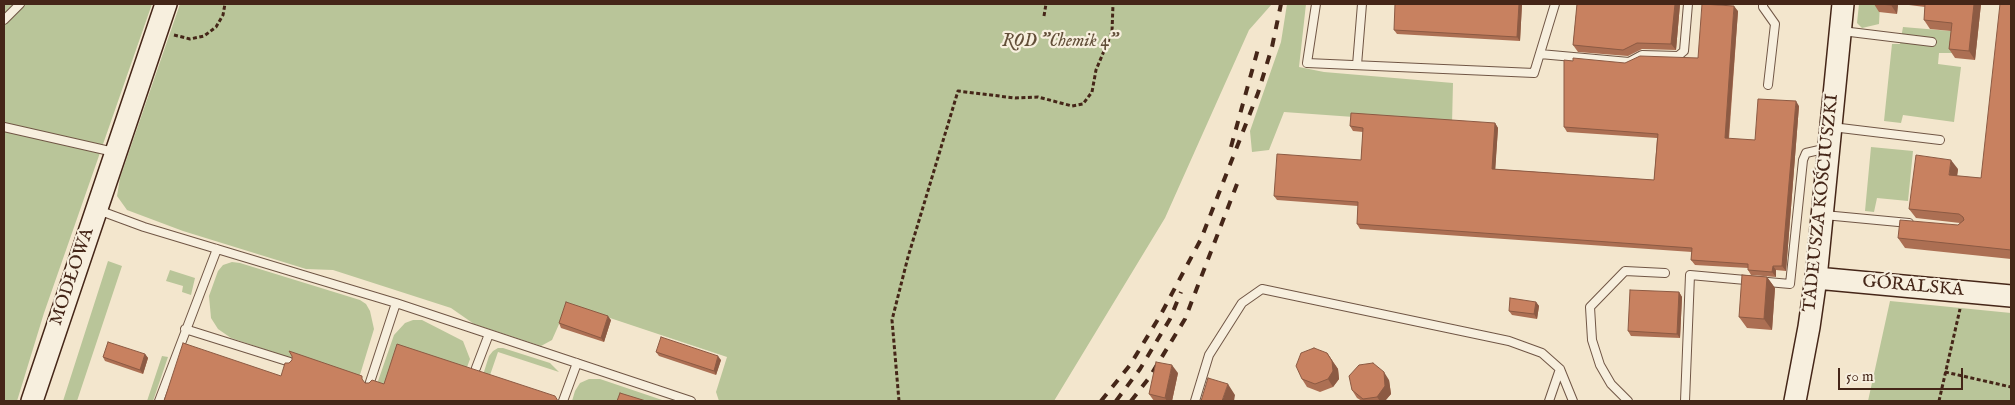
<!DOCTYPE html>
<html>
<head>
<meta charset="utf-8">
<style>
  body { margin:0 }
  #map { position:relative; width:2015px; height:405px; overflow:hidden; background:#f3e6cd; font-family:"IM FELL English",serif }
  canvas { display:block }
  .frame { position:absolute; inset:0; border:5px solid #452618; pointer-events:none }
  .scale { position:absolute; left:1838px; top:368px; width:125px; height:22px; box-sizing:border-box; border:2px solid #452618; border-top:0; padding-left:6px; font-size:15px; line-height:18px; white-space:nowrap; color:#452618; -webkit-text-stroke:4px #f7efde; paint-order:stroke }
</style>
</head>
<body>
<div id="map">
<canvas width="2015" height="405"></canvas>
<div class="frame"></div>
<div class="scale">50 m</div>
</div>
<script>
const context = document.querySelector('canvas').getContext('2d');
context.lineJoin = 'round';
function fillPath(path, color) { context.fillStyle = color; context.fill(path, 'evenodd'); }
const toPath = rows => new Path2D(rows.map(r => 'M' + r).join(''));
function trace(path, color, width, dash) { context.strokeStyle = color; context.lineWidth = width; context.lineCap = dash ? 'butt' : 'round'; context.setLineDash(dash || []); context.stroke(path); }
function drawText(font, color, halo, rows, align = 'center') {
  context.font = font + ' "IM FELL English",serif'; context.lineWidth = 4.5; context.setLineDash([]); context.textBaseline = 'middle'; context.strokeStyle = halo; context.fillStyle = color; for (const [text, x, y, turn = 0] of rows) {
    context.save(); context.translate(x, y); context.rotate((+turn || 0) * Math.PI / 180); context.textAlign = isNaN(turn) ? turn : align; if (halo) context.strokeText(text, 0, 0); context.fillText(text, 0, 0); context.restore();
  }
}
fillPath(toPath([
  [4,4,152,4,44,313,17,401,4,401],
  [180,4,1272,4,1249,30,1165,218,1054,401,719,401,716,392,727,357,568,304,552,340,541,346,474,324,451,308,333,270,306,269,183,231,127,210,117,196,120,178],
  [1287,4,1306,4,1299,67,1324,72,1453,83,1452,124,1284,112,1269,150,1252,152,1250,131,1281,42],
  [1859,4,1880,4,1879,24,1862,28,1857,23],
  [1953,4,1956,53,1939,53,1938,64,1961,67,1954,122,1903,115,1901,123,1884,121,1892,44,1900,44,1903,27,1950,31],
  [1871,147,1913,151,1908,201,1877,198,1874,212,1865,211],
  [108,261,122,266,77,401,63,401],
  [232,262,240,263,360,300,366,304,370,311,374,329,359,378,292,356,291,358,231,338,218,329,211,318,209,296,218,271,223,265],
  [170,270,195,278,191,295,182,292,183,286,166,281],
  [1890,301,2011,313,2011,401,1868,401],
  [413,320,422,320,463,341,470,359,466,370,387,388,377,384,394,335,405,323],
  [498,348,503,348,550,363,559,372,498,352,489,378,483,375,489,356,493,351],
  [162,356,168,357,153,401,147,401],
  [589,379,600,379,665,401,572,401,575,391,580,383]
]), '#b9c599');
const lane = toPath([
  [1316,4,1307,63,1534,73,1555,4],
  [1763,4,1763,7,1775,24,1768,85],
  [4,20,20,4],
  [1842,31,1932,42],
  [1540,54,1629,62,1642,55,1678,56,1684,51,1688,4],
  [1357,65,1362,4],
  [4,127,114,152],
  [1832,127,1940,140],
  [98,210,144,227,396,303,691,401],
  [1824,215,1909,223],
  [185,329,290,362],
  [476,368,489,334],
  [370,382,396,303],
  [159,401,217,249],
  [563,401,577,363],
  [1195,401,1209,355,1242,303,1262,289,1509,341,1542,353,1560,369,1573,401],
  [1549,401,1560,369],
  [1628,401,1611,384,1600,365,1592,340,1590,307,1625,271,1665,273],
  [1685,401,1690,275,1790,284,1803,160,1806,153,1828,148]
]);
const secondary = toPath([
  [1816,278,2011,296],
  [32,401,166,4],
  [1795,401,1809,327,1816,278,1843,4]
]);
trace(lane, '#705645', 10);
trace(secondary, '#452618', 24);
trace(toPath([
  [1044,16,1046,4],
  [174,35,190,39,204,36,216,27,223,15,225,4],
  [1945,372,2011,387],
  [899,401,892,320,908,257,958,91,1015,98,1038,97,1072,106,1083,104,1092,92,1096,70,1112,32,1113,4],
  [1939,401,1960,309]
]), '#452618', 3, [4, 2.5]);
trace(lane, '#f7efde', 8);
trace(secondary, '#f7efde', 21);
trace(toPath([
  [1231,147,1258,49],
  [1101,401,1130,365,1160,316,1201,239,1258,93,1272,47,1281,4],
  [1116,401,1140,369,1170,319,1181,292],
  [1131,401,1149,378,1185,319,1237,184]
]), '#452618', 4, [9, 9]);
fillPath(toPath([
  [1522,4,1520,41,1397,34,1394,30],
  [1577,4,1680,4,1676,50,1642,49,1628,56,1578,52,1573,45],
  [1874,4,1898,4,1897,14,1879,12],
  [1901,4,1981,4,1975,60,1955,58,1949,49,1951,31,1930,29,1924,20,1925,7],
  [2011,4,2011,259,1905,248,1898,238,1958,225,1960,223,1916,218,1909,209,1958,169,1957,176,1981,178],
  [1738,11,1729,139,1755,140,1799,106,1786,271,1776,270,1776,277,1751,275,1748,270,1748,268,1695,265,1691,260,1692,252,1360,229,1357,224,1358,206,1277,200,1274,196,1361,160,1363,132,1353,131,1350,126,1495,123,1498,128,1495,169,1654,180,1657,138,1567,132,1564,127,1625,63,1698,58],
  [1767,277,1775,288,1772,330,1747,328,1739,317],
  [1679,292,1682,297,1680,338,1631,336,1628,331],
  [1536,302,1539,306,1537,319,1512,315,1509,311],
  [611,320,604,342,561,328,559,323],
  [656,352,721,360,716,375,659,356],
  [1327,353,1338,369,1339,379,1333,387,1320,392,1307,387,1302,379],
  [145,354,148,358,143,374,105,361,103,357],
  [1178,373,1172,401,1154,401,1149,394],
  [1389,380,1391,394,1385,401,1362,401,1357,398,1352,390]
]), '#ac6f53');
fillPath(toPath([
  [1519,4,1522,4,1520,41,1517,37],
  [1675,4,1680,4,1676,50,1671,44],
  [1891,4,1898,4,1897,14,1891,5],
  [1974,4,1981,4,1975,60,1969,51],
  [1734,6,1738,11,1728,143,1725,138],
  [1796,101,1799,106,1786,271,1782,266],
  [1495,123,1498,128,1495,174,1492,169],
  [1951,160,1958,169,1956,184,1949,175],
  [1773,266,1776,270,1776,277,1772,272],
  [1767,277,1775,288,1772,330,1764,319],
  [1679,292,1682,297,1680,338,1677,334],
  [1536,302,1539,306,1537,319,1534,314],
  [608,316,611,320,604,342,601,338],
  [1327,353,1338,369,1339,379,1333,387,1328,379],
  [145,354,148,358,143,374,140,370],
  [718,356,721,360,716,375,714,371],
  [1172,365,1178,373,1172,401,1167,401,1165,398],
  [1384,372,1389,380,1391,394,1385,401,1380,401,1377,397],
  [1228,384,1235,395,1234,401,1222,401]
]), '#8c5a43');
const building = toPath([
  [1395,4,1519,4,1517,37,1394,30,1395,4],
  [1577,4,1675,4,1671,44,1637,43,1623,50,1573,45,1577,4],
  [1702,4,1734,6,1725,138,1755,140,1758,99,1796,101,1782,266,1773,266,1772,272,1748,270,1748,264,1691,260,1692,248,1357,224,1358,202,1274,196,1277,154,1361,160,1363,128,1350,126,1351,113,1495,123,1492,169,1654,180,1658,134,1564,127,1564,60,1573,61,1573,58,1625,63,1640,56,1698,58,1702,4],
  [1879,4,1891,4,1891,5,1879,4],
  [1925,4,1974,4,1969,51,1949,49,1952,23,1924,20,1925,4],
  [2000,4,2011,4,2011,250,1898,238,1900,220,1958,225,1964,220,1963,217,1959,214,1909,209,1916,155,1951,160,1949,175,1981,178,2000,4],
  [1742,275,1767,277,1764,319,1739,317,1742,275],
  [1630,290,1679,292,1677,334,1628,331,1630,290],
  [1510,298,1536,302,1534,314,1509,311,1510,298],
  [566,302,608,316,601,338,559,323,566,302],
  [661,337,718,356,714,371,656,352,661,337],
  [108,342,145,354,140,370,103,357,108,342],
  [183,343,281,376,285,363,289,363,292,360,292,356,289,351,362,376,362,379,365,383,369,383,372,380,384,384,397,344,555,396,558,401,164,401,183,343],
  [1314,348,1327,353,1332,361,1333,371,1328,379,1315,384,1302,379,1296,366,1301,353,1314,348],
  [1156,362,1172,365,1165,398,1149,394,1156,362],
  [1373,363,1384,372,1385,386,1377,397,1363,399,1352,390,1349,376,1359,365,1373,363],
  [1208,378,1228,384,1222,401,1201,401,1208,378],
  [620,393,646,401,617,401,620,393]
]);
fillPath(building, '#c88160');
trace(building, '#8c5a43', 1);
drawText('italic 18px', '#624e38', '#f7efde', [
  ["ROD \"Chemik 4\"",1060,42]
]);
drawText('18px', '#452618', '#f7efde', [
  ["TADEUSZA KOŚCIUSZKI",1822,203,-84],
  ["MODŁOWA",73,277,-71],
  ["GÓRALSKA",1913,287,5]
]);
</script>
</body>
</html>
